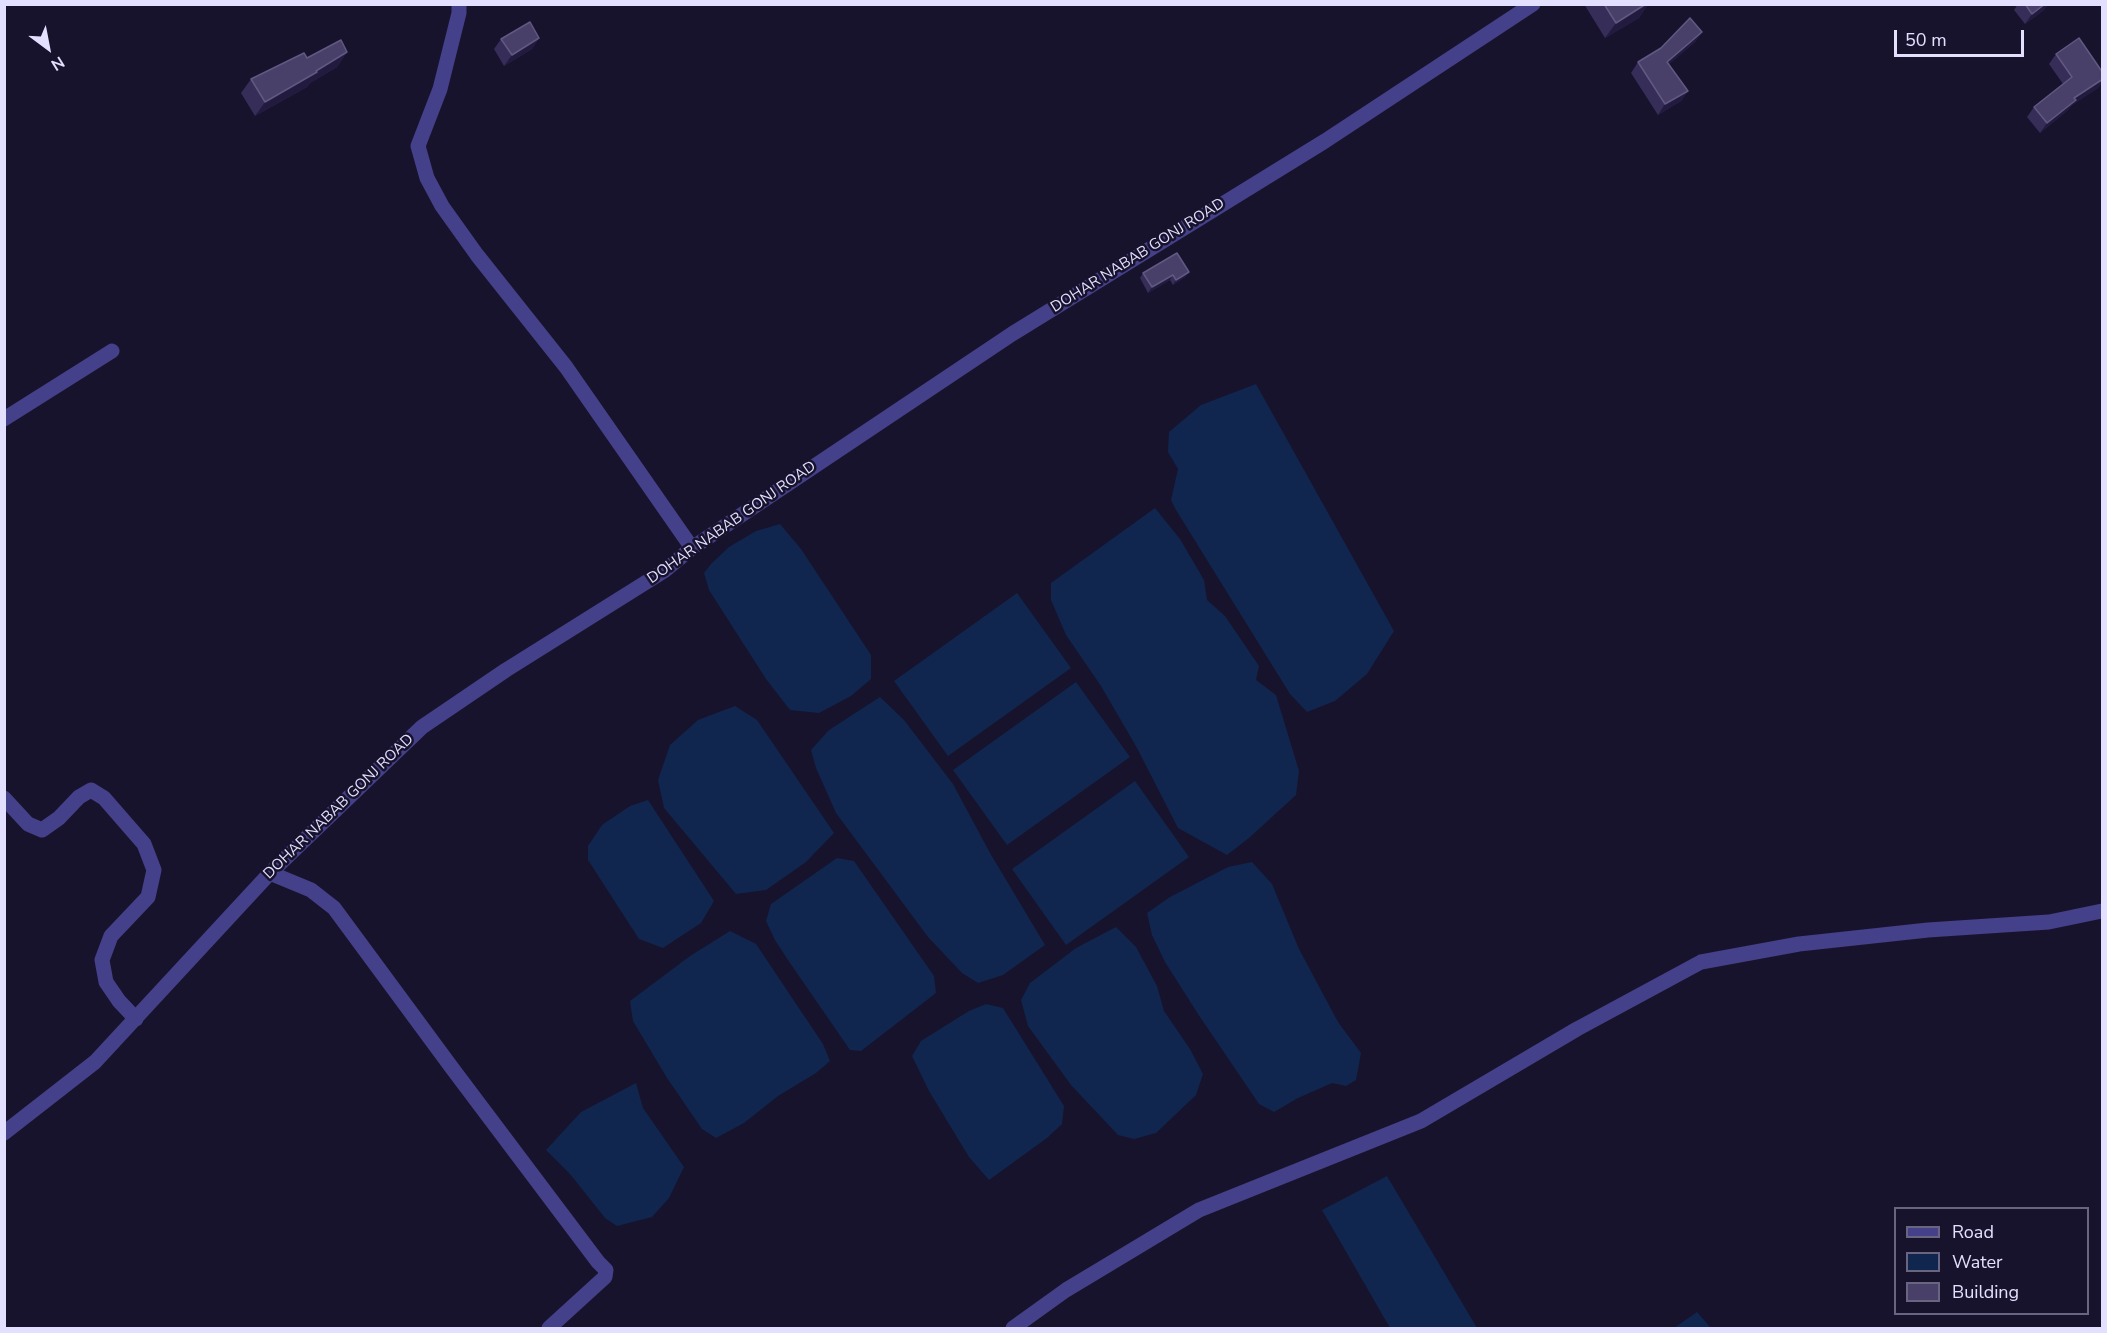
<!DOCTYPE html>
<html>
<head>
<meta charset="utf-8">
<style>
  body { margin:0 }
  #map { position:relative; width:2107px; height:1333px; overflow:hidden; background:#18132c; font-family:"Nunito Sans",sans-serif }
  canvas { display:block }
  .frame { position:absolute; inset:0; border:6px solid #e3dffe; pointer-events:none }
  .legend { position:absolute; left:1894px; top:1207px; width:195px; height:108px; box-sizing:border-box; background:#18132c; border:2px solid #696580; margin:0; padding:8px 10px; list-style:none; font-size:18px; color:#e3dffe }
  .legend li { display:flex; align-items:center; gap:12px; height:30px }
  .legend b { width:30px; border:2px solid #696580 }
  .north { position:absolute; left:18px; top:18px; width:60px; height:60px; -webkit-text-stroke:4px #18132c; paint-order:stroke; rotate:148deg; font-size:16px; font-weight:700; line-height:24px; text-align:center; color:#e3dffe }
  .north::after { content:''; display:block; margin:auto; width:21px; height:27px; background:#e3dffe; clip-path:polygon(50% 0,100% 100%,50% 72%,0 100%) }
  .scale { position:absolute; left:1894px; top:30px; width:130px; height:27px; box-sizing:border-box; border:3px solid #e3dffe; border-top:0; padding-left:8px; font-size:18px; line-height:21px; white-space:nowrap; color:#e3dffe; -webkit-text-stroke:4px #18132c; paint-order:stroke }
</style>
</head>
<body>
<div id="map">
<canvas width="2107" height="1333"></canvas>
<div class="frame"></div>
<ul class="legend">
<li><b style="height:8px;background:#444089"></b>Road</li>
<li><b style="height:16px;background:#10264e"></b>Water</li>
<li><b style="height:16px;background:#49406a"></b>Building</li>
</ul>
<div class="north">N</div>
<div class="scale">50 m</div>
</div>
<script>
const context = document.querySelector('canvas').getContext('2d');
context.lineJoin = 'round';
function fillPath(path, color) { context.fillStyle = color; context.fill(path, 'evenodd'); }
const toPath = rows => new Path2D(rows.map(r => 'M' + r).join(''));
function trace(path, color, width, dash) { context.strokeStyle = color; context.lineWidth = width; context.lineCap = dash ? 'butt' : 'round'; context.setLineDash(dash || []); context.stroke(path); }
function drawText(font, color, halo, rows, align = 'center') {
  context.font = font + ' "Nunito Sans",sans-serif'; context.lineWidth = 5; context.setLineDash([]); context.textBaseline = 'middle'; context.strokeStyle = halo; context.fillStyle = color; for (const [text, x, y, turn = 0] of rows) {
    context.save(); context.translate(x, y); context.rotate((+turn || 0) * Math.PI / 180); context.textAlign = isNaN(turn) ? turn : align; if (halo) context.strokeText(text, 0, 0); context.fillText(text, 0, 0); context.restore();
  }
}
fillPath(toPath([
  [1256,384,1394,631,1367,674,1335,701,1307,712,1290,694,1176,510,1171,500,1178,469,1168,452,1169,432,1201,405],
  [1155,508,1180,539,1204,580,1207,600,1225,616,1259,666,1256,680,1276,695,1299,771,1296,795,1249,838,1227,855,1178,828,1137,748,1101,686,1066,635,1051,600,1051,583],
  [780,524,801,549,871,655,871,679,851,696,819,713,790,710,766,679,709,590,704,573,711,564,729,547,756,531],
  [1017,593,1071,668,948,756,894,681],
  [1076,682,1130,757,1007,845,953,770],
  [880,697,904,720,953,784,990,853,1045,945,1003,975,978,983,962,973,928,937,836,813,816,768,811,750,829,730],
  [735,706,757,720,834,833,806,862,766,890,736,894,664,808,658,780,670,745,698,720],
  [1135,781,1189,857,1066,945,1012,869],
  [648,800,714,901,701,923,663,948,639,939,588,860,588,846,602,825,630,806],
  [837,858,854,861,934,976,936,993,861,1051,850,1050,790,963,775,940,766,921,771,904],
  [1252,862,1272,884,1299,949,1338,1022,1361,1053,1356,1080,1346,1086,1332,1083,1298,1098,1274,1112,1259,1104,1198,1014,1165,962,1152,935,1147,913,1170,897,1228,867],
  [1116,927,1136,947,1157,986,1164,1011,1190,1049,1203,1074,1196,1095,1156,1133,1134,1139,1118,1135,1071,1085,1028,1026,1021,1000,1030,983,1076,948],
  [730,931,756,944,823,1044,830,1061,816,1073,778,1096,744,1123,716,1138,702,1129,667,1078,633,1021,630,1001,690,956],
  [986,1004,1003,1008,1064,1106,1062,1124,1047,1138,989,1180,969,1157,929,1091,912,1056,921,1041,969,1011],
  [636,1083,643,1108,684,1167,669,1198,652,1217,617,1226,605,1218,570,1174,546,1150,581,1112],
  [1387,1176,1477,1328,1390,1328,1322,1210],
  [1697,1312,1711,1328,1674,1328]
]), '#10264e');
trace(toPath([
  [459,4,459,13,440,89,418,146,427,178,442,206,477,255,566,367,692,548],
  [4,419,112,351],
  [4,798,28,824,42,830,59,818,79,797,91,790,104,798,144,844,154,870,148,897,111,936,102,960,106,982,119,1001,136,1019],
  [270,873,311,890,334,908,452,1068,598,1262,606,1270,605,1277,549,1328],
  [4,1133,95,1062,270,873,422,727,506,670,664,571,692,548,1012,334,1325,141,1533,4],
  [1013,1328,1066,1290,1199,1210,1421,1121,1577,1029,1701,962,1799,944,1928,930,2049,922,2102,911]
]), '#444089', 15);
fillPath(toPath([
  [1584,4,1648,4,1639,18,1605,38],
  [2018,4,2048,4,2044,10,2025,24,2014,10],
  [1702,32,1695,42,1669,64,1688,91,1681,101,1658,115,1631,73,1638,62],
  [539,38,532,49,504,66,494,49,501,39],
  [347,52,337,67,310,83,307,87,255,116,241,93,251,79],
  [2056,54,2103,73,2103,81,2098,88,2072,105,2068,110,2040,133,2027,117,2034,107,2063,84,2049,64],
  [1189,272,1185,277,1173,285,1170,280,1148,293,1140,278,1143,273]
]), '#362d58');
fillPath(toPath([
  [1646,4,1648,4,1639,18,1605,38,1616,23],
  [2045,4,2048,4,2044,10,2025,24,2032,14],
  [1702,32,1695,42,1660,72,1667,62],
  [539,38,532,49,504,66,512,55],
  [347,52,337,67,310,83,307,87,255,116,265,102],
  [2103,79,2103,81,2098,88,2072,105,2068,110,2040,133,2047,123,2074,98],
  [1688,91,1681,101,1658,115,1665,104],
  [1189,272,1185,277,1173,285,1176,280],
  [1173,275,1170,280,1148,293,1152,287]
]), '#221b3f');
const building = toPath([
  [1604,4,1646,4,1616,23,1604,4],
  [2025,4,2045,4,2032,14,2025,4],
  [1690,18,1702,32,1667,62,1688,91,1665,104,1638,62,1661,48,1690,18],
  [530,22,539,38,512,55,501,39,530,22],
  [2079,38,2103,73,2103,79,2074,98,2076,100,2047,123,2034,107,2072,77,2056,54,2079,38],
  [341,40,347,52,316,71,317,72,265,102,251,79,304,53,307,58,341,40],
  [1177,253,1189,272,1176,280,1173,275,1152,287,1143,273,1177,253]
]);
fillPath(building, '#49406a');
trace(building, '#615981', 1.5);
drawText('15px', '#e3dffe', '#18132c', [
  ["DOHAR NABAB GONJ ROAD",1138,256,-32],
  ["DOHAR NABAB GONJ ROAD",732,523,-35],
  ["DOHAR NABAB GONJ ROAD",339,807,-44]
]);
</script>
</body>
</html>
